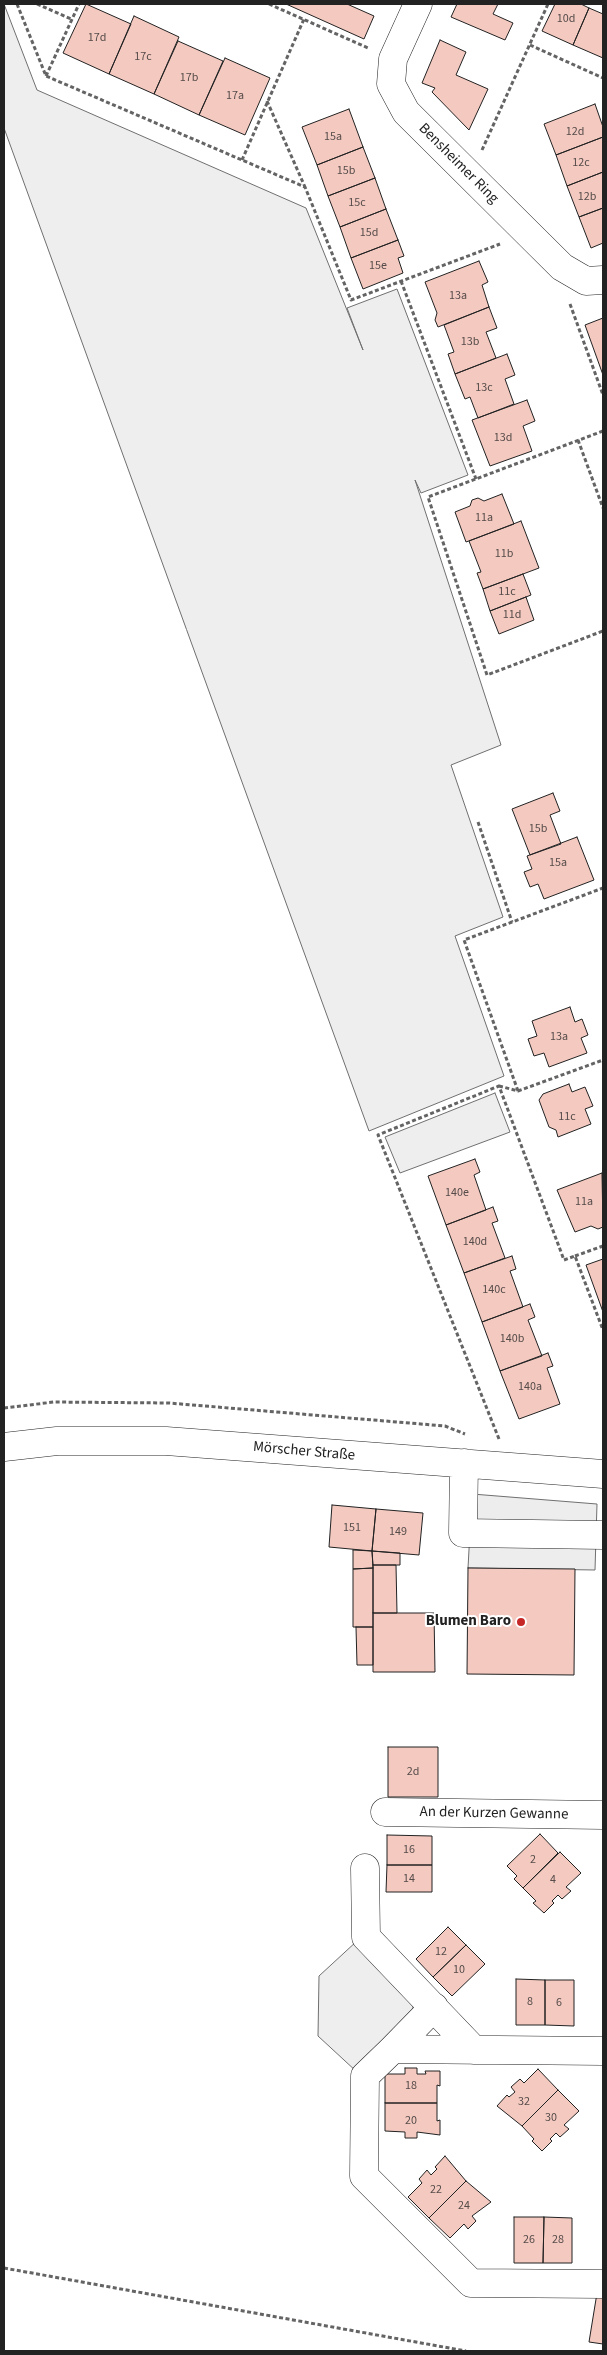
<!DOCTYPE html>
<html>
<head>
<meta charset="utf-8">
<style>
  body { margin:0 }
  #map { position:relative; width:607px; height:2355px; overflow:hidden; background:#fff; font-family:"Source Sans 3",sans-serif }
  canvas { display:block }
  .frame { position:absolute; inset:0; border:5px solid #222; pointer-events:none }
</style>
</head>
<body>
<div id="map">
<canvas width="607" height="2355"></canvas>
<div class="frame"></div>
</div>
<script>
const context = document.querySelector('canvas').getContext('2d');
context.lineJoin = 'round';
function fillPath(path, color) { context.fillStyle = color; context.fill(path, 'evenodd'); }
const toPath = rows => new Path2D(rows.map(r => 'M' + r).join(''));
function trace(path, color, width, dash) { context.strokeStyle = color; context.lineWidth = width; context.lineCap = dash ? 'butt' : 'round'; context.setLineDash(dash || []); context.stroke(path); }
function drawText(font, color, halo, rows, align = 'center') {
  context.font = font + ' "Source Sans 3",sans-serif'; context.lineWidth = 4; context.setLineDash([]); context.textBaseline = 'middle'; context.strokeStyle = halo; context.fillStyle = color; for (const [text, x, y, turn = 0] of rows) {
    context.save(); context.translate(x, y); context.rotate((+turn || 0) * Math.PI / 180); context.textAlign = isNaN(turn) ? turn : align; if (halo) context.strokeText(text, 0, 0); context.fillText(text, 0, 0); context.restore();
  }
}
const green = toPath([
  [4,4,37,90,306,208,363,350,347,308,397,289,468,475,421,493,415,480,501,745,451,765,503,917,455,936,504,1076,369,1131,4,128,4,4],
  [495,1093,510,1132,400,1173,385,1137,495,1093],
  [357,1941,413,2005,413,2011,357,2072,318,2036,319,1976,357,1941]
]);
fillPath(green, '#eee');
trace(green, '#6f6f6f', 1);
const parking = toPath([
  [472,1494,597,1504,595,1570,468,1568,472,1494]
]);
fillPath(parking, '#ededed');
trace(parking, '#6f6f6f', 1);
const building = toPath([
  [86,4,131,24,109,74,63,53,86,4],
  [286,4,347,4,374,16,364,39,286,4],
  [457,4,498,4,493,14,513,23,505,40,451,17,457,4],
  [555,4,581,4,589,8,573,45,542,31,555,4],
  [589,8,603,14,603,58,573,45,589,8],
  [134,16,179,37,154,94,109,74,134,16],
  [440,40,466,52,456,75,488,89,469,130,432,92,435,88,422,83,440,40],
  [178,41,223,61,199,115,154,94,178,41],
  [225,58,270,78,245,135,199,115,225,58],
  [595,104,603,127,603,137,556,155,544,124,595,104],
  [349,109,363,147,317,165,302,127,349,109],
  [603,137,603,172,567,186,556,155,603,137],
  [363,147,375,178,328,196,317,165,363,147],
  [603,172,603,208,579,217,567,186,603,172],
  [375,178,386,209,340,227,328,196,375,178],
  [603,208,603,243,591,248,579,217,603,208],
  [386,209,398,240,351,258,340,227,386,209],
  [398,240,404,256,398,258,403,273,363,289,351,258,398,240],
  [479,261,488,282,482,285,489,307,438,327,435,320,437,313,425,282,479,261],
  [489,307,497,328,486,332,496,358,455,374,448,354,454,352,444,325,489,307],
  [603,318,603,375,585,325,603,318],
  [507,354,515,375,505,379,514,404,478,418,470,397,465,399,455,374,507,354],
  [527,400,535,421,523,426,532,451,490,466,472,420,527,400],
  [502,494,514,524,466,542,455,512,470,506,472,500,478,498,484,501,502,494],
  [521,521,539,568,483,589,477,573,481,572,469,541,521,521],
  [523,574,531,595,490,611,483,589,523,574],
  [526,597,534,620,499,634,490,611,526,597],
  [553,793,560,811,550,815,561,844,530,855,512,809,553,793],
  [577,837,594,880,544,899,538,884,530,887,524,872,532,869,527,856,577,837],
  [570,1007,575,1022,582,1019,588,1035,581,1038,587,1053,549,1067,544,1053,534,1056,528,1039,537,1036,532,1021,570,1007],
  [569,1084,572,1092,585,1087,593,1106,585,1109,591,1124,558,1137,556,1130,549,1127,539,1100,543,1094,569,1084],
  [475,1159,480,1172,474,1175,486,1210,446,1225,428,1176,475,1159],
  [602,1173,603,1227,598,1229,591,1226,575,1232,557,1190,602,1173],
  [493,1207,498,1221,492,1223,505,1258,464,1273,446,1225,493,1207],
  [512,1256,516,1269,510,1271,523,1307,482,1322,464,1273,512,1256],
  [603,1259,603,1312,586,1265,603,1259],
  [530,1304,535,1317,528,1320,542,1356,500,1371,482,1322,530,1304],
  [548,1353,553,1366,547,1368,560,1404,519,1419,500,1371,548,1353],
  [332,1505,376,1509,372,1551,329,1547,332,1505],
  [376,1509,423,1513,419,1555,372,1551,376,1509],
  [353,1550,372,1551,373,1568,353,1569,353,1550],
  [372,1551,400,1553,400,1565,373,1565,372,1551],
  [373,1565,396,1565,397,1613,373,1613,373,1565],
  [373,1568,373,1627,353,1627,353,1569,373,1568],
  [468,1568,575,1569,574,1675,467,1674,468,1568],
  [373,1613,434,1613,435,1672,373,1672,373,1613],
  [356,1627,373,1627,373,1665,357,1665,356,1627],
  [388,1747,438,1747,438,1797,388,1797,388,1747],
  [540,1834,558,1853,523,1888,514,1879,517,1876,507,1866,540,1834],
  [387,1835,432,1836,432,1865,387,1865,387,1835],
  [560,1852,581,1873,566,1887,571,1891,562,1899,558,1895,552,1901,554,1903,544,1913,533,1903,536,1901,523,1888,560,1852],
  [387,1865,432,1865,432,1892,386,1892,387,1865],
  [448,1927,466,1945,433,1977,416,1959,448,1927],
  [466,1945,485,1964,452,1996,433,1977,466,1945],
  [516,1979,545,1980,545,2025,516,2025,516,1979],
  [545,1980,574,1980,574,2026,545,2025,545,1980],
  [405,2068,417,2068,417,2074,426,2074,425,2071,440,2071,440,2086,437,2085,437,2103,385,2103,385,2074,405,2074,405,2068],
  [538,2069,558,2090,522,2126,497,2106,507,2095,509,2097,515,2092,511,2087,520,2079,524,2083,538,2069],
  [558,2090,579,2111,564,2125,569,2129,560,2137,556,2133,550,2139,552,2141,542,2151,532,2141,534,2139,522,2126,558,2090],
  [385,2103,437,2103,437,2121,440,2120,440,2135,417,2132,417,2138,405,2138,405,2132,385,2131,385,2103],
  [445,2156,466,2181,429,2218,408,2197,422,2183,419,2179,427,2170,431,2175,437,2169,435,2167,445,2156],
  [466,2181,491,2202,472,2216,476,2221,468,2229,464,2224,450,2238,429,2218,466,2181],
  [514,2217,544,2217,543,2263,514,2263,514,2217],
  [544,2217,572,2218,572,2263,543,2263,544,2217],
  [597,2293,603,2294,603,2344,589,2342,597,2293]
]);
fillPath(building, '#f3c9c0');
trace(building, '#222', 1);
const minor = toPath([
  [418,4,393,59,391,84,406,112,562,267,586,281,603,280],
  [4,1447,57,1441,166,1441,603,1474],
  [464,1463,463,1533,603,1535],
  [385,1812,603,1815],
  [365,1868,366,1937,474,2050],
  [393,2049,434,2007],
  [603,2284,471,2283,364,2176,365,2076,393,2049,603,2051]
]);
trace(minor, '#222', 29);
trace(toPath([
  [17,4,46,76,305,187,351,300,500,244],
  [37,4,71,19],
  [269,4,368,48],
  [530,45,603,78],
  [46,76,79,4],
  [267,101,305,187],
  [482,150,548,4],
  [242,160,304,19],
  [401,281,476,479],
  [570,304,603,395],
  [603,431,428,497,487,675,603,631],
  [578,440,603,508],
  [478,822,512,922],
  [499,1086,518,1091,603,1060],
  [518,1091,464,940,603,888],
  [575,1256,603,1246],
  [4,1408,54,1402,169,1403,445,1426,465,1434],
  [499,1439,378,1135,499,1086,564,1260,575,1256,603,1330],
  [4,2268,466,2351]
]), '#646464', 3, [4, 2.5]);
trace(minor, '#fff', 28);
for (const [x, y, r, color] of [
  [521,1622,5,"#c62828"]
]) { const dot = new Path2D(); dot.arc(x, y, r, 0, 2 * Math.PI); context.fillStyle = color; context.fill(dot); trace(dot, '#fff', 2); }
drawText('12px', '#564c4a', null, [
  ["10d",566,19],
  ["17d",97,38],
  ["17c",143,57],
  ["17b",189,78],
  ["17a",235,96],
  ["12d",575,132],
  ["15a",333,137],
  ["12c",581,163],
  ["15b",346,171],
  ["12b",587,197],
  ["15c",357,203],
  ["15d",369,233],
  ["15e",378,266],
  ["13a",458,296],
  ["13b",470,342],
  ["13c",484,388],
  ["13d",503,438],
  ["11a",484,518],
  ["11b",504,554],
  ["11c",507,592],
  ["11d",512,615],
  ["15b",538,829],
  ["15a",558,863],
  ["13a",559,1037],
  ["11c",567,1117],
  ["140e",457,1193],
  ["11a",584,1202],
  ["140d",475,1242],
  ["140c",494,1290],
  ["140b",512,1339],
  ["140a",530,1387],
  ["151",352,1528],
  ["149",398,1532],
  ["2d",413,1772],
  ["16",409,1850],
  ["2",533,1860],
  ["14",409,1879],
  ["4",553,1880],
  ["12",441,1952],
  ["10",459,1970],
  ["8",530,2002],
  ["6",559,2003],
  ["18",411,2086],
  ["32",524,2102],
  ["30",551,2118],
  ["20",411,2121],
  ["22",436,2190],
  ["24",464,2206],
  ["26",529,2240],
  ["28",558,2240]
]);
drawText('15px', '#222', '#fff', [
  ["Bensheimer Ring",458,164,45],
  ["Mörscher Straße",304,1452,5],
  ["An der Kurzen Gewanne",494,1814,1]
]);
drawText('bold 15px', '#222', '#fff', [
  ["Blumen Baro",511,1622]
], 'right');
</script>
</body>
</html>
